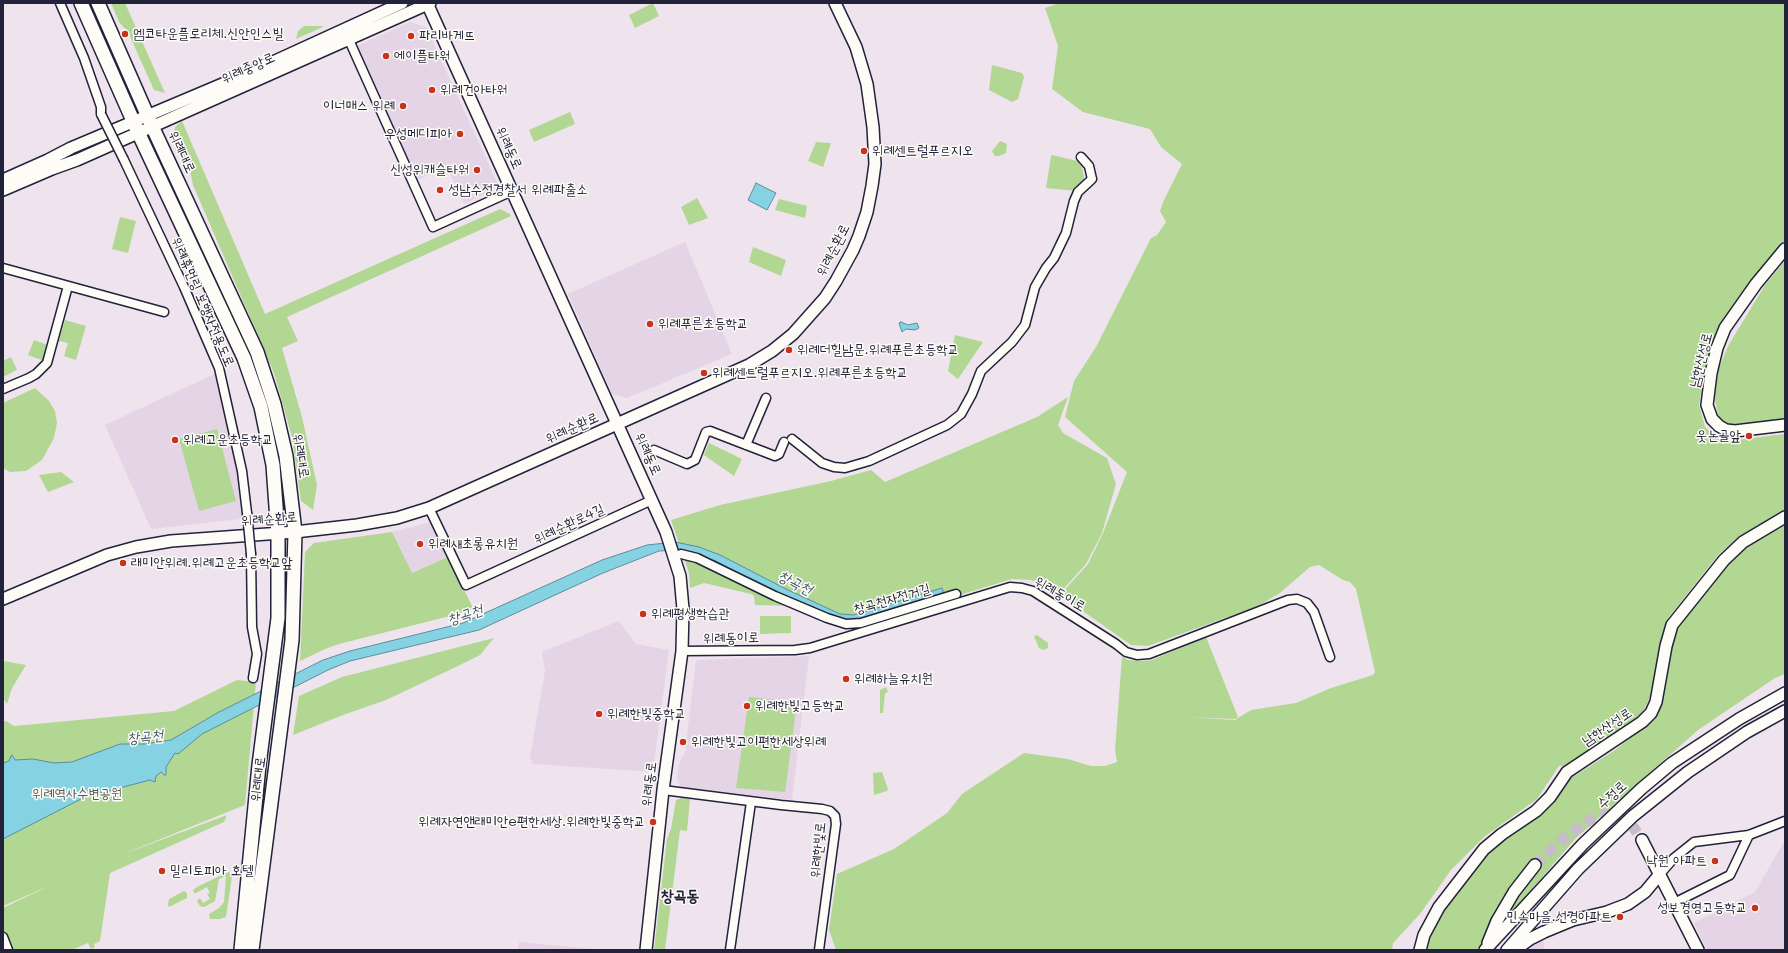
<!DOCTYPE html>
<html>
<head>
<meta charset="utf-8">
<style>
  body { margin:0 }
  #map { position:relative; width:1788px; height:953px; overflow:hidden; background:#efe4ed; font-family:Mali,sans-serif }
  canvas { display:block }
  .frame { position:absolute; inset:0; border:4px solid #22223b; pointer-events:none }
</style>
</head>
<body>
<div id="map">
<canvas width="1788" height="953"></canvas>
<div class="frame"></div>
</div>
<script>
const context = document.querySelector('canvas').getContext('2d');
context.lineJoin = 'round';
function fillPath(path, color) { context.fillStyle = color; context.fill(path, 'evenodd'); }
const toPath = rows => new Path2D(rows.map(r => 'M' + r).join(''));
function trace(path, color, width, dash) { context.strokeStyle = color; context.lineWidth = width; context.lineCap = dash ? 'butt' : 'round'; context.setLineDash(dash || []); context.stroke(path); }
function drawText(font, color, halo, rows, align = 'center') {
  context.font = font + ' Mali,"Poor Story",sans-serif'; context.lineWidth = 3; context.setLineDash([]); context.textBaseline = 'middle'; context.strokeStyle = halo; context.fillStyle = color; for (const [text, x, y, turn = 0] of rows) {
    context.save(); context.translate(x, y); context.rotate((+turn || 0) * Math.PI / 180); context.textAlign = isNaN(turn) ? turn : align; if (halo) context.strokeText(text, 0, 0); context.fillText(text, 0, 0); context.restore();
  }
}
fillPath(toPath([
  [410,22,426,27,497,182,492,191,464,204,447,167,418,180,357,46],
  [685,242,732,354,627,398,612,394,568,294],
  [223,370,243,454,249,518,151,529,105,425],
  [431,522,448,557,412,573,392,532],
  [619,621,636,644,669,650,653,772,533,764,530,757,545,671,542,652],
  [809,656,792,800,681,787,677,779,678,766,685,753,696,660],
  [1785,840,1785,950,1707,950,1694,923,1755,892],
  [1542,934,1545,950,1530,950],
  [519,942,604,950,518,950]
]), '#e5d3e6');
fillPath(toPath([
  [111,3,125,3,165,93,154,90,128,32,119,22],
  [653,3,659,16,635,28,629,15],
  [1059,3,1785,3,1785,240,1732,307,1717,334,1702,386,1699,405,1705,427,1714,435,1727,441,1785,434,1785,510,1740,536,1719,554,1668,618,1663,634,1654,689,1643,712,1606,741,1568,766,1559,766,1537,799,1484,837,1451,870,1420,914,1393,943,1392,950,836,950,829,930,837,874,894,849,947,813,962,794,1024,753,1068,759,1091,766,1105,766,1117,762,1115,750,1122,657,1128,660,1142,661,1152,660,1206,637,1238,717,1235,719,1187,717,1235,720,1251,710,1296,703,1331,688,1373,675,1375,672,1356,589,1350,582,1343,580,1319,565,1310,567,1280,593,1258,606,1148,646,1131,645,1060,595,1088,564,1103,533,1127,472,1065,417,1074,381,1096,347,1151,238,1157,235,1166,222,1160,211,1164,200,1182,164,1161,147,1150,129,1083,112,1052,89,1058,46,1045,8],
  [304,26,322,26,323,27,296,39,298,31],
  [992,65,1022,73,1024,77,1018,99,1012,102,989,90],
  [570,112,575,124,534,142,529,130],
  [182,121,265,314,500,209,510,214,511,216,287,317,298,341,282,348,302,417,317,485,313,510,301,501,292,437,274,373,193,185,190,170,174,135,175,127],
  [1000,141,1007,144,1006,153,999,156,995,156,992,151],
  [816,142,831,143,823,167,808,161],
  [1052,155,1077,161,1082,167,1084,177,1082,186,1076,191,1046,188,1051,156],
  [697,198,708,218,689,225,681,207],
  [779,199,807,206,805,218,775,210],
  [120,217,136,221,128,253,112,249],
  [753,247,786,260,781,276,749,262],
  [1785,261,1785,421,1733,427,1720,423,1714,396,1718,371,1728,346,1765,285],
  [65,320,86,326,76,360,64,356,68,343,59,341],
  [955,335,983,342,958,379,948,371],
  [34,340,50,346,44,361,28,355],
  [11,357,17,370,3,377,3,361],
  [35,388,49,401,55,411,57,423,54,438,42,460,26,471,10,472,3,468,3,403],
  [1068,397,1058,425,1063,433,1107,458,1116,484,1102,533,1086,564,1059,594,1031,580,1012,579,858,626,796,606,755,605,754,596,751,594,704,583,690,588,689,573,671,520,720,505,831,481,871,470,885,482,1037,417],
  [217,429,236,501,199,511,179,439],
  [709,443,742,459,734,476,704,455],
  [61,472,74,482,48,492,39,475],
  [1785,524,1785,674,1775,678,1698,730,1576,838,1479,950,1426,950,1435,926,1454,895,1492,846,1511,835,1545,808,1568,775,1576,775,1615,750,1652,721,1663,698,1672,643,1677,627,1728,563,1748,545],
  [392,532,412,573,448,557,473,608,462,613,339,644,325,649,300,661,305,552,314,543],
  [760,616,791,616,791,633,760,634],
  [1037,635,1048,643,1048,648,1043,650,1039,648,1034,636],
  [494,638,480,655,460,665,386,700,343,715,293,735,299,696,342,677],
  [3,661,26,665,12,688,7,704,3,698],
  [237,680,256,682,245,805,121,855,227,815,224,822,110,873,100,941,94,944,95,947,91,949,88,943,72,950,11,950,3,932,3,908,51,885,3,906,3,722,6,721,14,726,174,711],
  [886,687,888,692,885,693,883,713,880,713,880,690],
  [749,697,797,702,785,792,736,788],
  [882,772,888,789,887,791,874,795,873,773],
  [682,798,690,799,687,831,680,830,665,950,654,950,667,839,671,829,676,800],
  [228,872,231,873,232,876,226,917,220,919,210,919,209,914,219,908,224,902,226,876,219,879,215,901,204,907,200,906,197,901,200,898,203,903,210,899,207,894,210,893,207,887,196,893,194,893,193,890,197,887],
  [184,891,187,893,187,898,169,907,168,905,169,899]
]), '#b1d792');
const water = toPath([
  [756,183,776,193,767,210,748,200,756,183],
  [901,322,908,325,917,323,919,328,915,330,906,329,902,332,899,323,901,322],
  [675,542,699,547,720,555,788,590,840,614,854,615,942,588,944,594,858,619,852,621,838,619,775,594,716,561,680,550,659,551,603,573,479,630,350,661,328,670,202,734,178,754,175,753,166,767,166,775,164,775,161,772,156,776,155,782,150,780,85,797,3,839,3,763,9,761,11,756,12,755,15,760,33,759,54,763,72,762,120,744,144,744,171,740,219,712,323,660,350,651,463,623,602,560,647,545,675,542]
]);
fillPath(water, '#85d3e2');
trace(water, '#5d8c9f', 1);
trace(toPath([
  [1535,865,1565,837,1593,818,1611,814,1623,818,1634,828,1642,840]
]), '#c6bdc9', 11, [11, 5.5]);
const street = toPath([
  [60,3,84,58,101,107,101,114],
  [349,40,433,227,512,191],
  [124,160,184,287,219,368,242,471,247,513],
  [3,268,164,312],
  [3,389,29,378,36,374,47,363,68,286],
  [792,439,822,463,834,467,845,468,869,461,947,425,961,414,972,394,981,371,1012,342,1025,325,1035,287,1046,268,1054,258,1066,233,1074,201,1078,192,1092,179,1089,166,1081,157],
  [746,445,766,398],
  [654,450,687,464,695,460,706,432,710,431,775,456,779,454,784,442],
  [429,508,466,585,652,500],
  [251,554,252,627,257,654,253,678],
  [681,554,697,558,775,596,827,618,846,624,861,623,956,594],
  [682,651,795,650,810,648,1010,587,1022,588,1033,591,1116,644,1126,652,1137,655,1149,654,1288,600,1297,599,1307,603,1314,612,1330,657],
  [663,790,781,805,822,809,830,811,835,816,836,824,819,950],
  [1660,874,1674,858,1694,842,1749,835,1785,821],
  [1674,903,1730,875,1749,835],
  [3,937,8,950],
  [730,950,751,802]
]);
const secondary = toPath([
  [427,3,666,532,680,576,683,609,682,651,663,790,646,950],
  [3,180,48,160,71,148,251,72,402,3],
  [3,190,52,169,77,160,430,3],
  [1785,249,1756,284,1725,328,1717,348,1711,373,1707,405,1712,419,1719,426,1726,430,1735,431,1785,425],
  [3,599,107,555,136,547,171,541,295,532,357,525,397,518,429,508,749,365,772,351,793,334,825,298,836,281,853,250,859,236,867,212,872,186,875,164,873,127,867,84,856,47,835,3],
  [1642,840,1698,950],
  [1488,943,1497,921,1514,892,1535,865],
  [1420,950,1424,935,1439,907,1484,849,1502,834,1536,811,1550,797,1567,772,1642,722,1651,713,1656,702,1666,646,1672,625,1724,560,1743,542,1785,517],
  [1485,950,1583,844,1641,789,1672,763,1739,719,1785,693],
  [1507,950,1578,869,1633,816,1688,772,1747,732,1785,711],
  [1515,950,1530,939,1544,932,1573,920,1607,912,1628,904,1645,892,1660,874]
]);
const primary = toPath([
  [81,3,138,132,244,358,261,407,273,465,278,534,278,618,259,765,241,950],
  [98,3,152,126,257,352,274,404,286,456,295,532,292,640,252,950]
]);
trace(street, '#22223b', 11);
trace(secondary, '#22223b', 14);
trace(primary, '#22223b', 16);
trace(street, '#fdfcf7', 8);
trace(secondary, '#fdfcf7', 11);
trace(primary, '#fdfcf7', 13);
const streetBridge = toPath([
  [101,114,124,160],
  [247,513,251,554]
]);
trace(streetBridge, '#22223b', 11, []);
trace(streetBridge, '#fdfcf7', 8);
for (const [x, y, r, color] of [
  [125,34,4,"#c8321e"],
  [411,36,4,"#c8321e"],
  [386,56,4,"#c8321e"],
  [432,90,4,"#c8321e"],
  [403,106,4,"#c8321e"],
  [460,134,4,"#c8321e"],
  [864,151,4,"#c8321e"],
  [477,170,4,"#c8321e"],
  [440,190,4,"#c8321e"],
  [650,324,4,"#c8321e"],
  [789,350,4,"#c8321e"],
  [704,373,4,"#c8321e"],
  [1749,436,4,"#c8321e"],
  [175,440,4,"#c8321e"],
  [420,544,4,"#c8321e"],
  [123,563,4,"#c8321e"],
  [643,614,4,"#c8321e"],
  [846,679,4,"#c8321e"],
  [747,706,4,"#c8321e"],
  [599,714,4,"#c8321e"],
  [683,742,4,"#c8321e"],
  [653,822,4,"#c8321e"],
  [1715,861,4,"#c8321e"],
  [162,871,4,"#c8321e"],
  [1755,908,4,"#c8321e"],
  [1620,917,4,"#c8321e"]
]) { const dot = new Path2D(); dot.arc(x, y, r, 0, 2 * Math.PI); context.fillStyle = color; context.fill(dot); trace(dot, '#fdfcf7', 1.5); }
drawText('14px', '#22223b', '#fdfcf7', [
  ["엠코타운플로리체.신안인스빌",133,34],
  ["파리바게뜨",419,36],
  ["에이플타워",394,56],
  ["위례건아타워",440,90],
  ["이너매스 위례",395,106,"right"],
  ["우성메디피아",452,134,"right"],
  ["위례센트럴푸르지오",872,151],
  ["신성위캐슬타워",469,170,"right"],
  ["성남수정경찰서 위례파출소",448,190],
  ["위례푸른초등학교",658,324],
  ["위례더힐남문.위례푸른초등학교",797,350],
  ["위례센트럴푸르지오.위례푸른초등학교",712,373],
  ["웃논골앞",1741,436,"right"],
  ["위례고운초등학교",183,440],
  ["위례새초롱유치원",428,544],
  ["래미안위례.위례고운초등학교앞",131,563],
  ["위례평생학습관",651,614],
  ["위례하늘유치원",854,679],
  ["위례한빛고등학교",755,706],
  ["위례한빛중학교",607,714],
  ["위례한빛고이편한세상위례",691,742],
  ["위례자연앤래미안e편한세상.위례한빛중학교",645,822,"right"],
  ["낙원 아파트",1707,861,"right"],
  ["밀리토피아 호텔",170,871],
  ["성보경영고등학교",1747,908,"right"],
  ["민속마을.선경아파트",1612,917,"right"]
], 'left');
drawText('14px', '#22223b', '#fdfcf7', [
  ["위례중앙로",248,68,-24],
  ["위례동로",509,148,66],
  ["위례대로",182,152,65],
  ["위례순환로",833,250,-63],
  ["위례휴먼링 보행자전용도로",203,302,67],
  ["남한산성로",1701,360,-76],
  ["위례순환로",572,428,-24],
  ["위례동로",648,454,66],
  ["위례대로",301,456,81],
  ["위례순환로",269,519,-4],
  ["위례순환로4길",569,524,-25],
  ["위례동이로",1060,594,30],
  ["창곡천자전거길",892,599,-16],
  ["위례동이로",731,638,-1],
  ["남한산성로",1607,727,-34],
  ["위례대로",258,779,-83],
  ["위례동로",649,784,-83],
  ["수정로",1612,795,-42],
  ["위례한빛로",818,850,-84]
]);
drawText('14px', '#4d5855', '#fdfcf7', [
  ["위례역사수변공원",77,794]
]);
drawText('italic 15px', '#40576d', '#fdfcf7', [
  ["창곡천",795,583,27],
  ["창곡천",465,615,-18],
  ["창곡천",145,737,-6]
]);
drawText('bold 16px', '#22223b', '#fdfcf7', [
  ["창곡동",680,896]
]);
</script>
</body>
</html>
